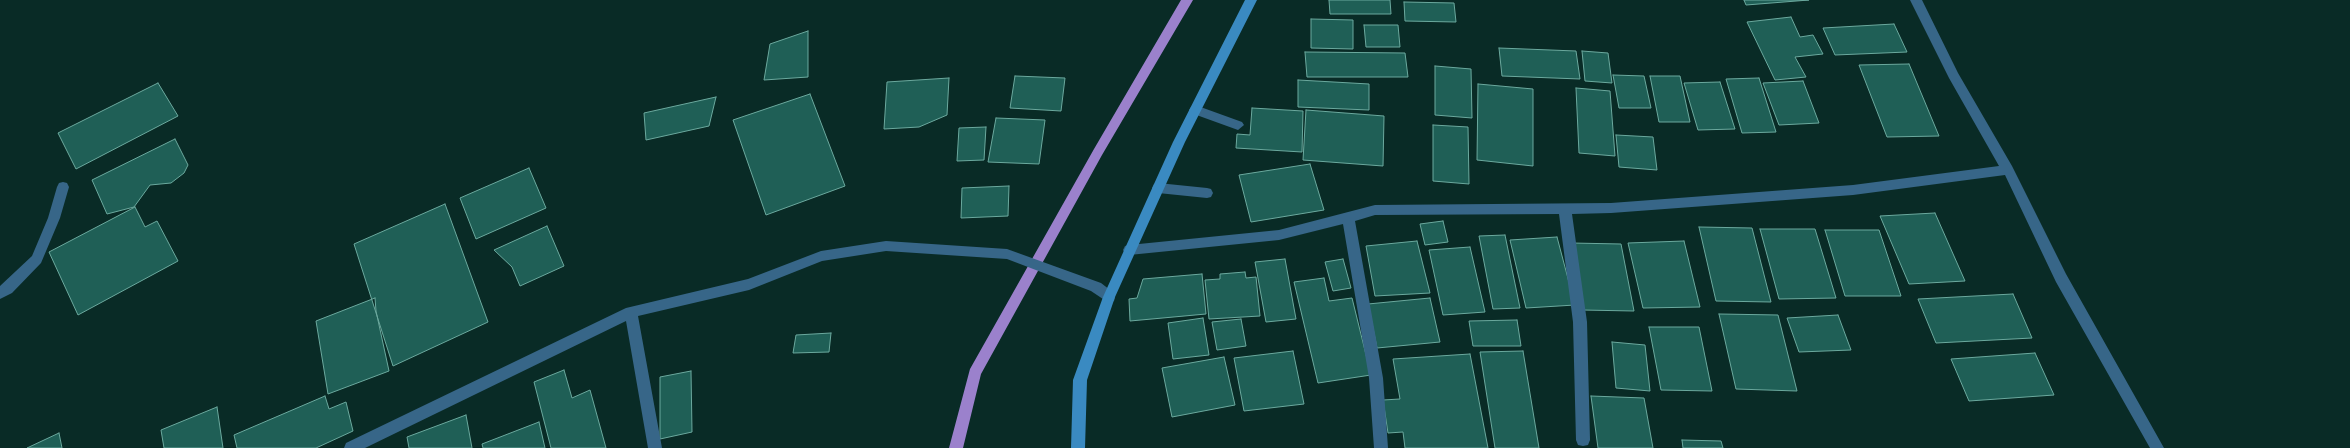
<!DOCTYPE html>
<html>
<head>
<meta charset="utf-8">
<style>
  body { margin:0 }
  canvas { display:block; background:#092b26 }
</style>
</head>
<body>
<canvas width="2350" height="448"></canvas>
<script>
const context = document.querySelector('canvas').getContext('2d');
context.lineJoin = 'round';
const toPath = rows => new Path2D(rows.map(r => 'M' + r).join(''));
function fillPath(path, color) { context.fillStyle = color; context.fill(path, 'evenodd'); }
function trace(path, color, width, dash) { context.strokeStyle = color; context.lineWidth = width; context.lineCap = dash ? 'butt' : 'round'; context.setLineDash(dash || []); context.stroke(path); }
fillPath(toPath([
  [1181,0,1193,0,1102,155,981,374,963,448,949,448,970,369,1094,149,1181,0]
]), '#9b81cc');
const building = toPath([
  [1329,0,1390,0,1391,14,1330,14,1329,0],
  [1744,0,1809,0,1746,5,1744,0],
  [1404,2,1454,3,1456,22,1405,21,1404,2],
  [1791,17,1800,37,1813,35,1823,54,1795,57,1806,77,1775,80,1747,22,1791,17],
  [1311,19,1353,20,1353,49,1311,48,1311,19],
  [1894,24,1907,52,1835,55,1823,28,1894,24],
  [1364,25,1398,25,1400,47,1366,47,1364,25],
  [808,31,808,77,764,80,770,44,808,31],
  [1499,48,1576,51,1580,79,1502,76,1499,48],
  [1582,51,1608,53,1612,83,1585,81,1582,51],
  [1305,52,1405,53,1408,77,1307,77,1305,52],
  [1909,64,1939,136,1887,137,1859,65,1909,64],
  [1435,66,1471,69,1472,118,1435,115,1435,66],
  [1613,75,1644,76,1651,108,1619,108,1613,75],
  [1015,76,1065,78,1061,111,1010,108,1015,76],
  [1650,76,1680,76,1690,122,1659,122,1650,76],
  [949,78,947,115,919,127,884,129,887,82,949,78],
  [1759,78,1776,132,1742,133,1726,79,1759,78],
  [1298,80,1369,84,1369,110,1298,107,1298,80],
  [1803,81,1819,123,1779,125,1763,83,1803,81],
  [1720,82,1735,129,1698,130,1684,83,1720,82],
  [158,83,178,116,76,169,58,133,158,83],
  [1478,84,1533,89,1533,166,1477,160,1478,84],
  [1576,88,1610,91,1615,156,1579,153,1576,88],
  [810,94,845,186,766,215,733,120,810,94],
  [716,97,709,126,646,140,644,113,716,97],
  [1252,108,1303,111,1302,152,1236,148,1237,134,1250,135,1252,108],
  [1306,110,1384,116,1383,166,1303,160,1306,110],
  [996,118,1045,120,1039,164,988,162,996,118],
  [1433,125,1468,127,1469,184,1433,181,1433,125],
  [986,127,984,160,957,161,959,128,986,127],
  [1616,135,1653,137,1657,170,1619,167,1616,135],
  [175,139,188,165,184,173,171,183,150,185,134,207,107,214,92,180,175,139],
  [1310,164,1324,210,1251,222,1239,175,1310,164],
  [529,168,546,208,476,239,460,198,529,168],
  [1009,186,1008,216,961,218,962,188,1009,186],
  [445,204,488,322,393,366,354,244,445,204],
  [135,207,145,227,157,221,178,261,78,315,49,252,135,207],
  [1935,213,1965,281,1909,284,1880,216,1935,213],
  [1443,221,1448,242,1425,245,1420,224,1443,221],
  [547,226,564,266,520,286,512,267,494,250,547,226],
  [1699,227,1752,228,1771,302,1716,301,1699,227],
  [1760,229,1815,229,1836,298,1779,299,1760,229],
  [1825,230,1879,230,1901,296,1845,296,1825,230],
  [1505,235,1520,308,1493,309,1479,236,1505,235],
  [1557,237,1575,305,1526,308,1510,240,1557,237],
  [1417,241,1430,293,1375,296,1366,246,1417,241],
  [1684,241,1700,307,1643,308,1628,243,1684,241],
  [1571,243,1621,244,1634,311,1582,310,1571,243],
  [1470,247,1485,312,1443,315,1429,250,1470,247],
  [1285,259,1296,319,1266,322,1255,262,1285,259],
  [1343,259,1351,288,1333,291,1325,262,1343,259],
  [1245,272,1246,278,1256,277,1260,316,1209,319,1205,280,1220,279,1220,274,1245,272],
  [1202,274,1206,314,1130,321,1129,299,1137,298,1143,279,1202,274],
  [1324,278,1329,301,1352,298,1371,375,1318,383,1294,282,1324,278],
  [2013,294,2032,338,1936,343,1918,299,2013,294],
  [375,298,376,311,389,371,328,394,316,321,375,298],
  [1430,298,1440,342,1377,348,1368,304,1430,298],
  [1719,314,1778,315,1797,391,1736,389,1719,314],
  [1838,315,1851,350,1799,352,1787,318,1838,315],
  [1203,318,1209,355,1173,359,1168,323,1203,318],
  [1241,319,1246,346,1217,350,1212,322,1241,319],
  [1517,320,1521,346,1473,346,1469,321,1517,320],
  [1649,327,1699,327,1712,391,1661,390,1649,327],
  [831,333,829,352,793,353,796,335,831,333],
  [1612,342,1645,345,1650,391,1616,388,1612,342],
  [1293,351,1304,404,1244,411,1234,358,1293,351],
  [1523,351,1539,448,1495,448,1480,352,1523,351],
  [2035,353,2054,395,1969,401,1951,359,2035,353],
  [1470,354,1488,448,1405,448,1403,432,1388,433,1383,400,1400,399,1393,359,1470,354],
  [1224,357,1235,405,1172,417,1162,368,1224,357],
  [564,370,572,398,590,390,606,448,551,448,534,382,564,370],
  [691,371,692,432,660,439,660,377,691,371],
  [325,396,329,409,346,402,353,431,316,448,237,448,234,435,325,396],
  [1591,396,1644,398,1653,448,1598,448,1591,396],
  [217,407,223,448,164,448,161,430,217,407],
  [466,415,472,448,409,448,407,437,466,415],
  [539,422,545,448,483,448,482,444,539,422],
  [59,433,62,448,27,448,59,433],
  [1682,440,1721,441,1723,448,1683,448,1682,440]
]);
fillPath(building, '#1f5f56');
trace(building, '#6ba99e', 1);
fillPath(toPath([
  [1910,0,1922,0,1958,73,2012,166,2066,274,2164,448,2150,448,2056,282,2005,175,1853,195,1611,213,1572,214,1587,322,1590,440,1588,445,1583,446,1578,445,1576,440,1573,322,1559,214,1375,215,1355,221,1383,378,1388,448,1374,448,1369,378,1343,224,1279,240,1129,255,1125,254,1123,250,1125,246,1129,245,1279,230,1375,205,1611,203,1853,185,1999,166,1949,78,1910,0],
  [1195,105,1242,122,1244,125,1238,130,1191,113,1189,110,1191,107,1195,105],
  [63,182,67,183,69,187,60,218,41,263,12,293,0,299,0,286,32,256,48,218,57,187,59,183,63,182],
  [1158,183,1207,188,1211,189,1213,193,1211,197,1207,198,1158,193,1154,192,1152,188,1154,184,1158,183],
  [886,241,1007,249,1101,283,1114,293,1115,297,1114,301,1109,303,1091,291,1007,259,886,251,822,261,749,290,638,316,662,448,648,448,626,321,365,448,344,448,346,443,626,308,748,279,821,251,886,241]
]), '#376688');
fillPath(toPath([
  [1245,0,1257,0,1185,142,1115,297,1087,380,1085,448,1071,448,1073,380,1103,297,1173,142,1245,0]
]), '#3a8ac1');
</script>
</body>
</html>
